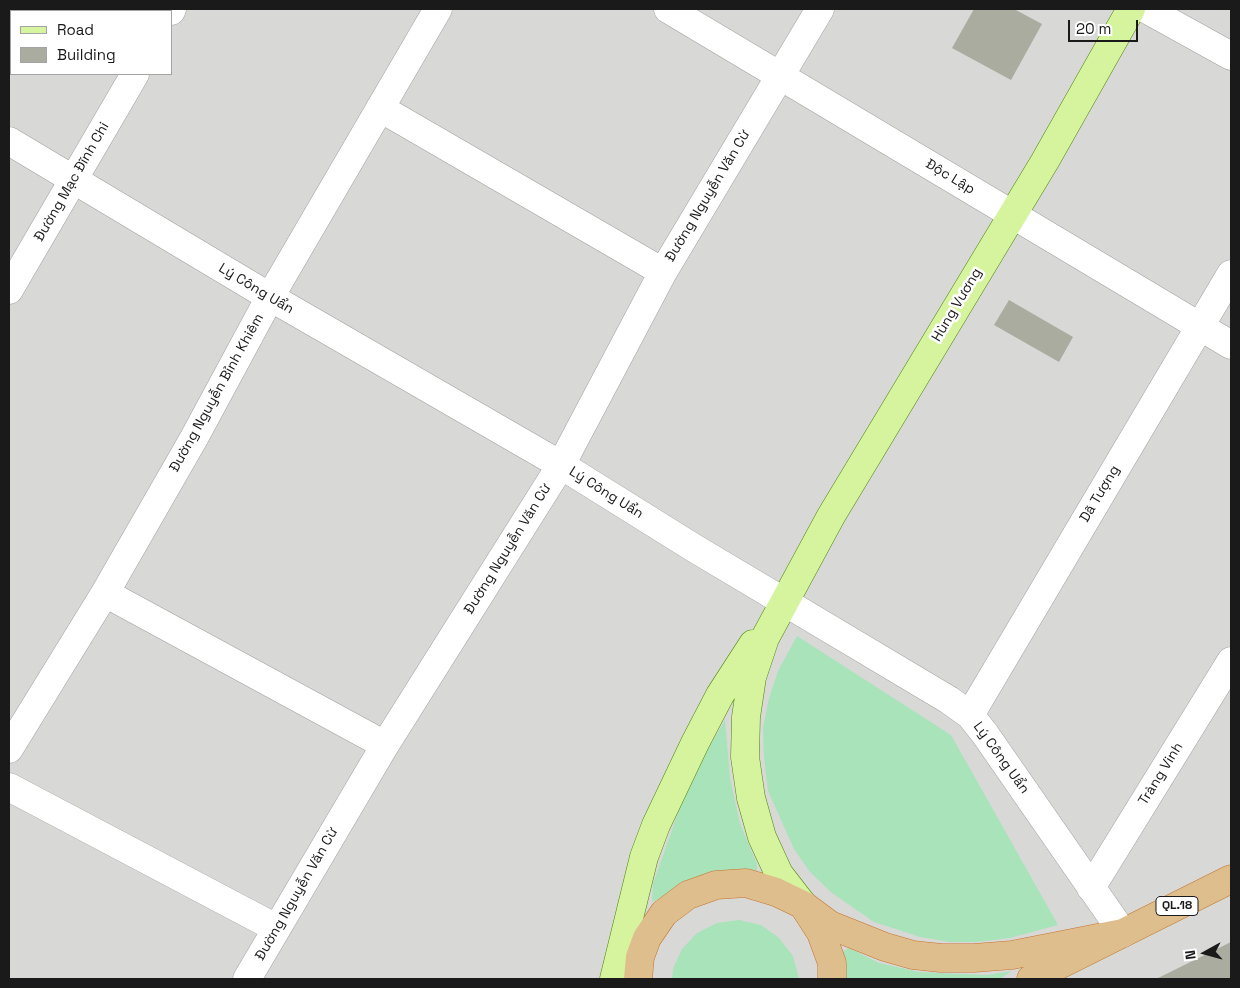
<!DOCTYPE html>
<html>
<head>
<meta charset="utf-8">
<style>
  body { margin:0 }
  #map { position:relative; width:1240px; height:988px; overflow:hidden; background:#e6ebe0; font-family:"Space Grotesk",sans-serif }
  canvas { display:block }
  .frame { position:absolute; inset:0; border:10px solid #1a1a1a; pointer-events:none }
  .legend { position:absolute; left:10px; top:10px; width:162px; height:65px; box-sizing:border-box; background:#fff; border:1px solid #a3a3a3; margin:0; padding:6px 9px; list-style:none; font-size:15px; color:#1a1a1a }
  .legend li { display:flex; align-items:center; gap:10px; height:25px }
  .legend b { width:25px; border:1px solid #a3a3a3 }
  .north { position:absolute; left:1180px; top:928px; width:50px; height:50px; -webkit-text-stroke:4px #fff; paint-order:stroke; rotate:263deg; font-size:14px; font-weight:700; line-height:20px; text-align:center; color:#1a1a1a }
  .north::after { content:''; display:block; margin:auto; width:18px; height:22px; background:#1a1a1a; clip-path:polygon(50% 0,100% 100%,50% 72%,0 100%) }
  .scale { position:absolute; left:1068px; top:20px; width:70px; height:22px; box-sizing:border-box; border:2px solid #1a1a1a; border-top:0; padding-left:6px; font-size:15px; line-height:18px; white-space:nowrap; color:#1a1a1a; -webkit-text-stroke:4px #fff; paint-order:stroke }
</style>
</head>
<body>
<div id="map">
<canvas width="1240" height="988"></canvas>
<div class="frame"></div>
<ul class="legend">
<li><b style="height:6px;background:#d5f49d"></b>Road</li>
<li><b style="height:14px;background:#aaaca0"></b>Building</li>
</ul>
<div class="north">N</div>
<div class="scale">20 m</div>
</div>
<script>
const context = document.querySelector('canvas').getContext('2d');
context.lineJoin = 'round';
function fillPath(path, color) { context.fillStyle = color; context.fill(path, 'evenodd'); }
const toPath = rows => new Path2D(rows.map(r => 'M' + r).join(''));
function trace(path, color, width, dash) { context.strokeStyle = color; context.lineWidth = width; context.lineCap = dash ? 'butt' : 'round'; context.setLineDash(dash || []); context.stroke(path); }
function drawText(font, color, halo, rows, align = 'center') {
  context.font = font + ' "Space Grotesk",sans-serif'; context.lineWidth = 5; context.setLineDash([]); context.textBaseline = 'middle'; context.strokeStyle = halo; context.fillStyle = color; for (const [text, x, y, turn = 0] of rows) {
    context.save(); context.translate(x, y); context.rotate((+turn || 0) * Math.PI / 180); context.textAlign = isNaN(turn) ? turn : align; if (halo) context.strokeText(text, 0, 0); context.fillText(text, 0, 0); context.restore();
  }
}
fillPath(toPath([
  [9,9,1231,9,1231,979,9,979],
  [11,11,171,11,171,74,11,74]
]), '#d8d8d7');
fillPath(toPath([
  [797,636,951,735,1058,925,1010,938,977,942,950,942,920,937,874,922,832,893,810,872,794,849,768,791,764,758,763,728,769,698,778,671],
  [725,720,730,778,740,824,757,864,757,875,693,882,652,902,653,884,679,810,700,763],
  [739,920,761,925,779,938,793,956,799,979,672,979,673,969,682,949,697,933,717,923],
  [849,948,879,963,919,972,986,975,1012,971,1000,979,845,979,843,951]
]), '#a9e3ba');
fillPath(toPath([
  [974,9,1014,9,1042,24,1011,80,952,48],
  [1009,300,1073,337,1059,362,994,325],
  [1231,942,1231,979,1156,979]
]), '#aaaca0');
const minor = toPath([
  [668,9,1231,345],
  [1146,9,1231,56],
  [171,11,172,9],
  [380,108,663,272],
  [9,141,270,297,561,465,694,548,949,700,970,715,985,734,1123,933],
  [9,290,135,74],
  [105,593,385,745],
  [970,715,1231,274],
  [9,749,105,593,194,438,270,297,438,9],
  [9,787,276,928],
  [1091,888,1231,661],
  [247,979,385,745,561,465,663,272,820,9]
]);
const major = toPath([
  [803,905,779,874,762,837,751,798,745,757,746,717,752,677,765,638,831,516,1045,161,1131,9],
  [614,979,644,857,656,825,695,743,720,695,753,644]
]);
const highway = toPath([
  [803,905,830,925,885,947,913,955,941,958,974,958,1012,955,1123,933],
  [638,979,640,957,647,938,664,913,688,895,716,885,746,883,776,892,803,905,821,933,832,963,832,979],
  [1031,979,1231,879]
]);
trace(minor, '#a1a1a1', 29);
trace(major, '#4e860b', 29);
trace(highway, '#c77330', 29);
trace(minor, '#fff', 28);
trace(major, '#d5f49d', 28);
trace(highway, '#debe8d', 28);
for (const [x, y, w] of [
  [1177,906,42]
]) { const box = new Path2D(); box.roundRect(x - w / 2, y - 9.5, w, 19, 4); context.fillStyle = '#fff'; context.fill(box); trace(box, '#1a1a1a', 1); }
drawText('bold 12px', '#1a1a1a', null, [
  ["QL.18",1177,906]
]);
drawText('14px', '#1a1a1a', '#fff', [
  ["Độc Lập",950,177,31],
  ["Đường Mạc Đĩnh Chi",72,182,-60],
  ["Đường Nguyễn Văn Cừ",708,196,-59],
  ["Lý Công Uẩn",256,289,31],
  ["Hùng Vương",957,305,-59],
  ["Đường Nguyễn Bỉnh Khiêm",217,393,-61],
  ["Lý Công Uẩn",606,493,32],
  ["Dã Tượng",1100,494,-59],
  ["Đường Nguyễn Văn Cừ",508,549,-58],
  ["Lý Công Uẩn",1001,758,54],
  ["Tràng Vinh",1161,774,-58],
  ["Đường Nguyễn Văn Cừ",297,894,-60]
]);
</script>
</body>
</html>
